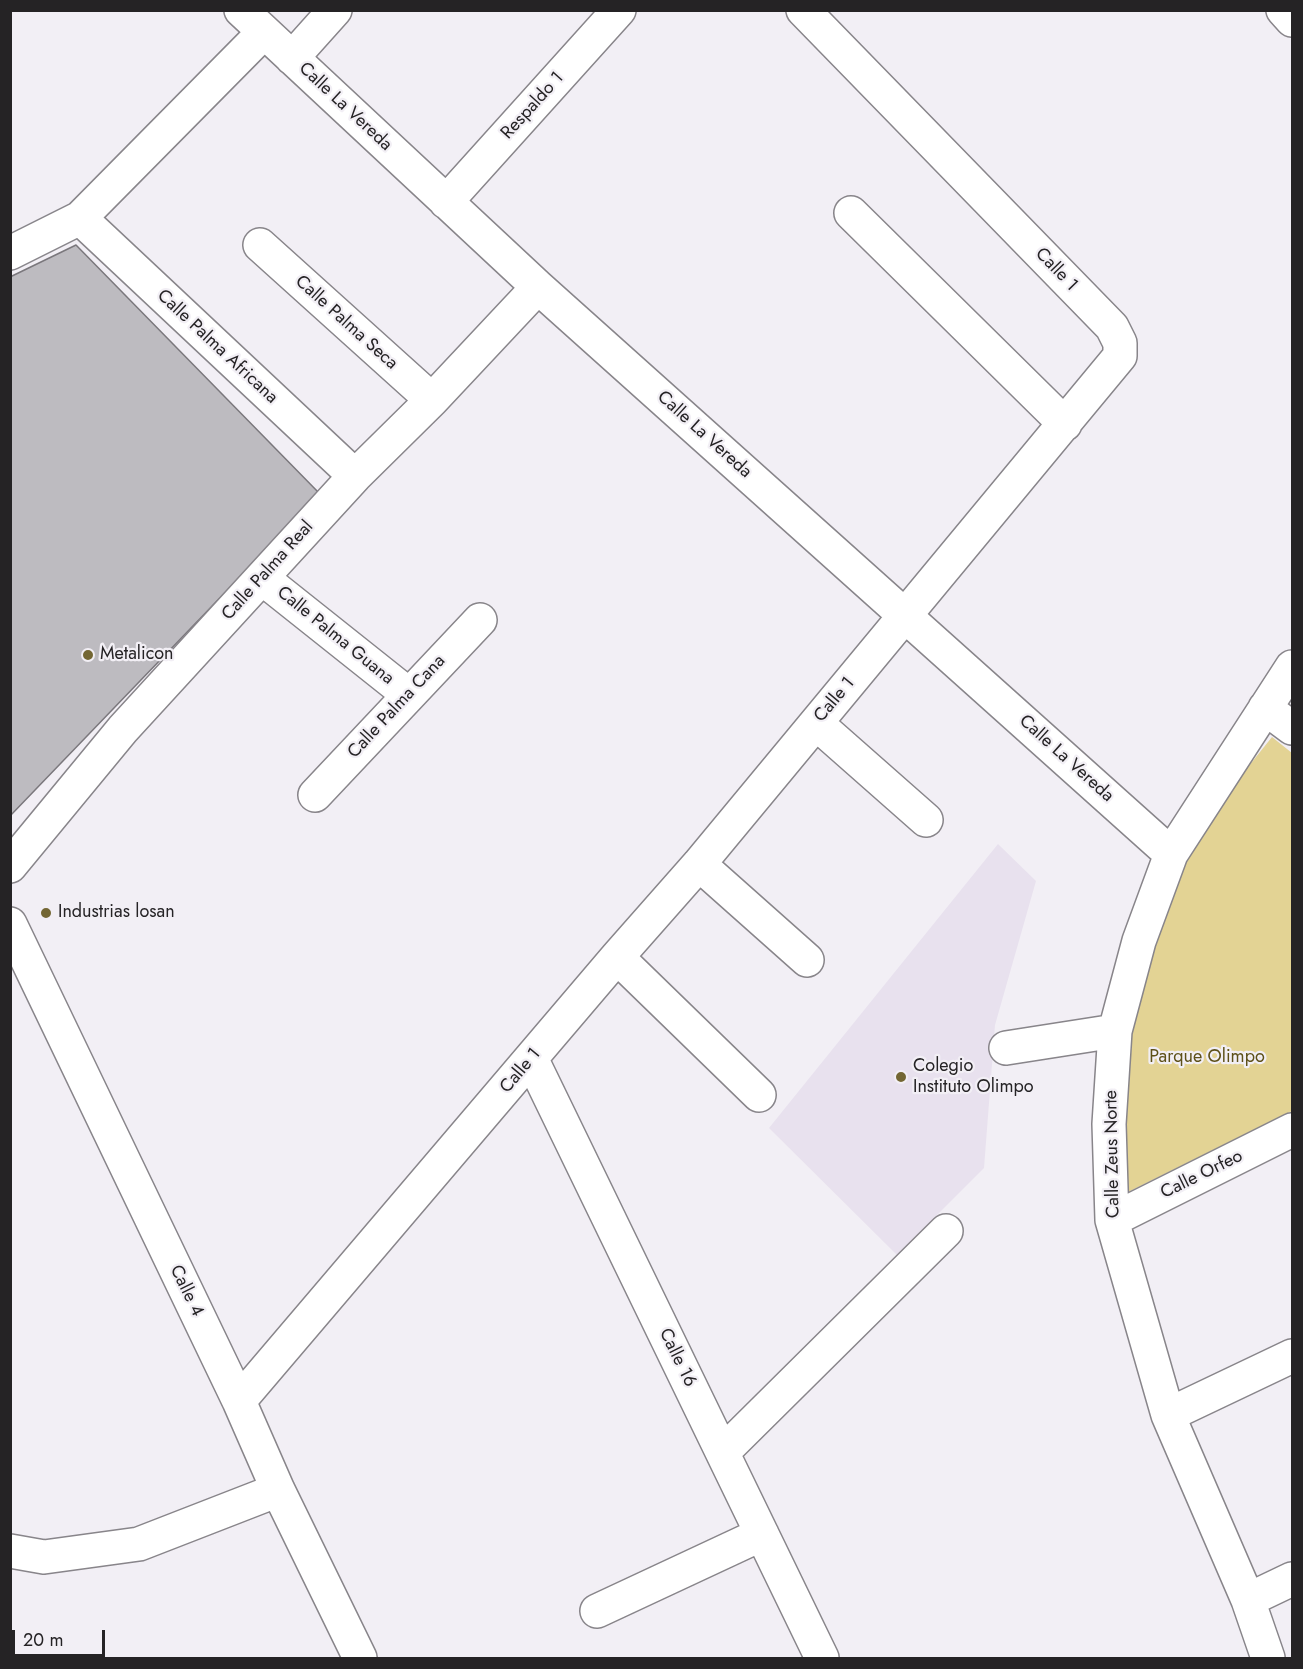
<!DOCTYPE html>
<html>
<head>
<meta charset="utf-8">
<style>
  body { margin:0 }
  #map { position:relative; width:1303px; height:1669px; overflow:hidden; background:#f2eff5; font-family:Jost,sans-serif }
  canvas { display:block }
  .frame { position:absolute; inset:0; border:12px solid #252325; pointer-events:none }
  .scale { position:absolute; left:12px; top:1630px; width:93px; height:27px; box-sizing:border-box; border:3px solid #252325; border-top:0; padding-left:8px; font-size:18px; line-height:21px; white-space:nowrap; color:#252325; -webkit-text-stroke:4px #f2eff5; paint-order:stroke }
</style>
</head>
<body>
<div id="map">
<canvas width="1303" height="1669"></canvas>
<div class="frame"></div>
<div class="scale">20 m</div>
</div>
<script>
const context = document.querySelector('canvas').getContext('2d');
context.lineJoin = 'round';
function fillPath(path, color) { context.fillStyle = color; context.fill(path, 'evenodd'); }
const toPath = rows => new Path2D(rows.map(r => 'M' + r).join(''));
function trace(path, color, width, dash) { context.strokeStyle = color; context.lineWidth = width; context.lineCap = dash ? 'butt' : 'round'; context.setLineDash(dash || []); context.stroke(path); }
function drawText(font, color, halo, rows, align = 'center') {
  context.font = font + ' Jost,sans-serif'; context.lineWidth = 4.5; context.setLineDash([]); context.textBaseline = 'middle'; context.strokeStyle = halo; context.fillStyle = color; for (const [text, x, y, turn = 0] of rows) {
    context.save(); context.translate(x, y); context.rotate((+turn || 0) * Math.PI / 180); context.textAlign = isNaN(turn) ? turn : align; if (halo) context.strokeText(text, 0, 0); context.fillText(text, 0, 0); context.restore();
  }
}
fillPath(toPath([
  [998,844,1036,881,995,1025,984,1168,897,1255,769,1128]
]), '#e8e1ee');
fillPath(toPath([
  [1272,737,1292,753,1292,1111,1124,1194,1120,1050,1183,848]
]), '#e3d394');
const building = toPath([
  [76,245,320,494,10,816,10,277,76,245]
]);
fillPath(building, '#bdbbc0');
trace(building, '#7a777c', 1.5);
const minor = toPath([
  [241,10,538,287,1171,854],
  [1283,10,1292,20],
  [292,58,335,10],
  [446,202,619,10],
  [851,213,1065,424],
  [80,218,355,476],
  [260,245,432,400],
  [10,253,80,218,264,32],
  [262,578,409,695],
  [1265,708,1292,728],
  [816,723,926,820],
  [315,795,480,620],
  [699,864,807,960],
  [10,866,123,729,355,476,432,400,538,287],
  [10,924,239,1401,278,1490,360,1658],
  [617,957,759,1095],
  [1006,1048,1115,1031],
  [531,1058,822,1658],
  [1112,1220,1292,1130],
  [239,1401,617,957,699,864,1120,356,1120,343,1112,327,803,10],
  [1168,1415,1292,1356],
  [723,1452,946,1231],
  [10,1551,44,1557,139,1544,278,1490],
  [1248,1600,1292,1579],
  [597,1611,762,1534],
  [1268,1658,1248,1600,1168,1415,1112,1220,1109,1124,1115,1031,1139,941,1171,854,1292,667]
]);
trace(minor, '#88858a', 36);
trace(minor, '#fff', 33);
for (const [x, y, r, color] of [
  [88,655,6,"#736633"],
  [46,913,6,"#736633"],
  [901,1077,6,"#736633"]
]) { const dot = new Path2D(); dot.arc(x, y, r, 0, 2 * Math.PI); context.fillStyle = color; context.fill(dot); trace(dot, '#f2eff5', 2); }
drawText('18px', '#252325', '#f2eff5', [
  ["Respaldo 1",533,106,-48],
  ["Calle La Vereda",345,107,43],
  ["Calle 1",1056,270,46],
  ["Calle Palma Seca",346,323,42],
  ["Calle Palma Africana",217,347,43],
  ["Calle La Vereda",704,435,42],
  ["Calle Palma Real",268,571,-48],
  ["Calle Palma Guana",335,636,39],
  ["Calle 1",835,700,-50],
  ["Calle Palma Cana",397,707,-47],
  ["Calle La Vereda",1066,759,42],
  ["Calle 1",521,1071,-50],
  ["Calle Zeus Norte",1113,1154,-91],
  ["Calle Orfeo",1202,1175,-26],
  ["Calle 4",186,1291,64],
  ["Calle 16",677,1358,64]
]);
drawText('18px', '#252325', '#f2eff5', [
  ["Metalicon",100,655],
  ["Industrias losan",58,913],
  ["Colegio",913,1067],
  ["Instituto Olimpo",913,1088]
], 'left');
drawText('18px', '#5d5018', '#f2eff5', [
  ["Parque Olimpo",1207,1058]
]);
</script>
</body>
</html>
